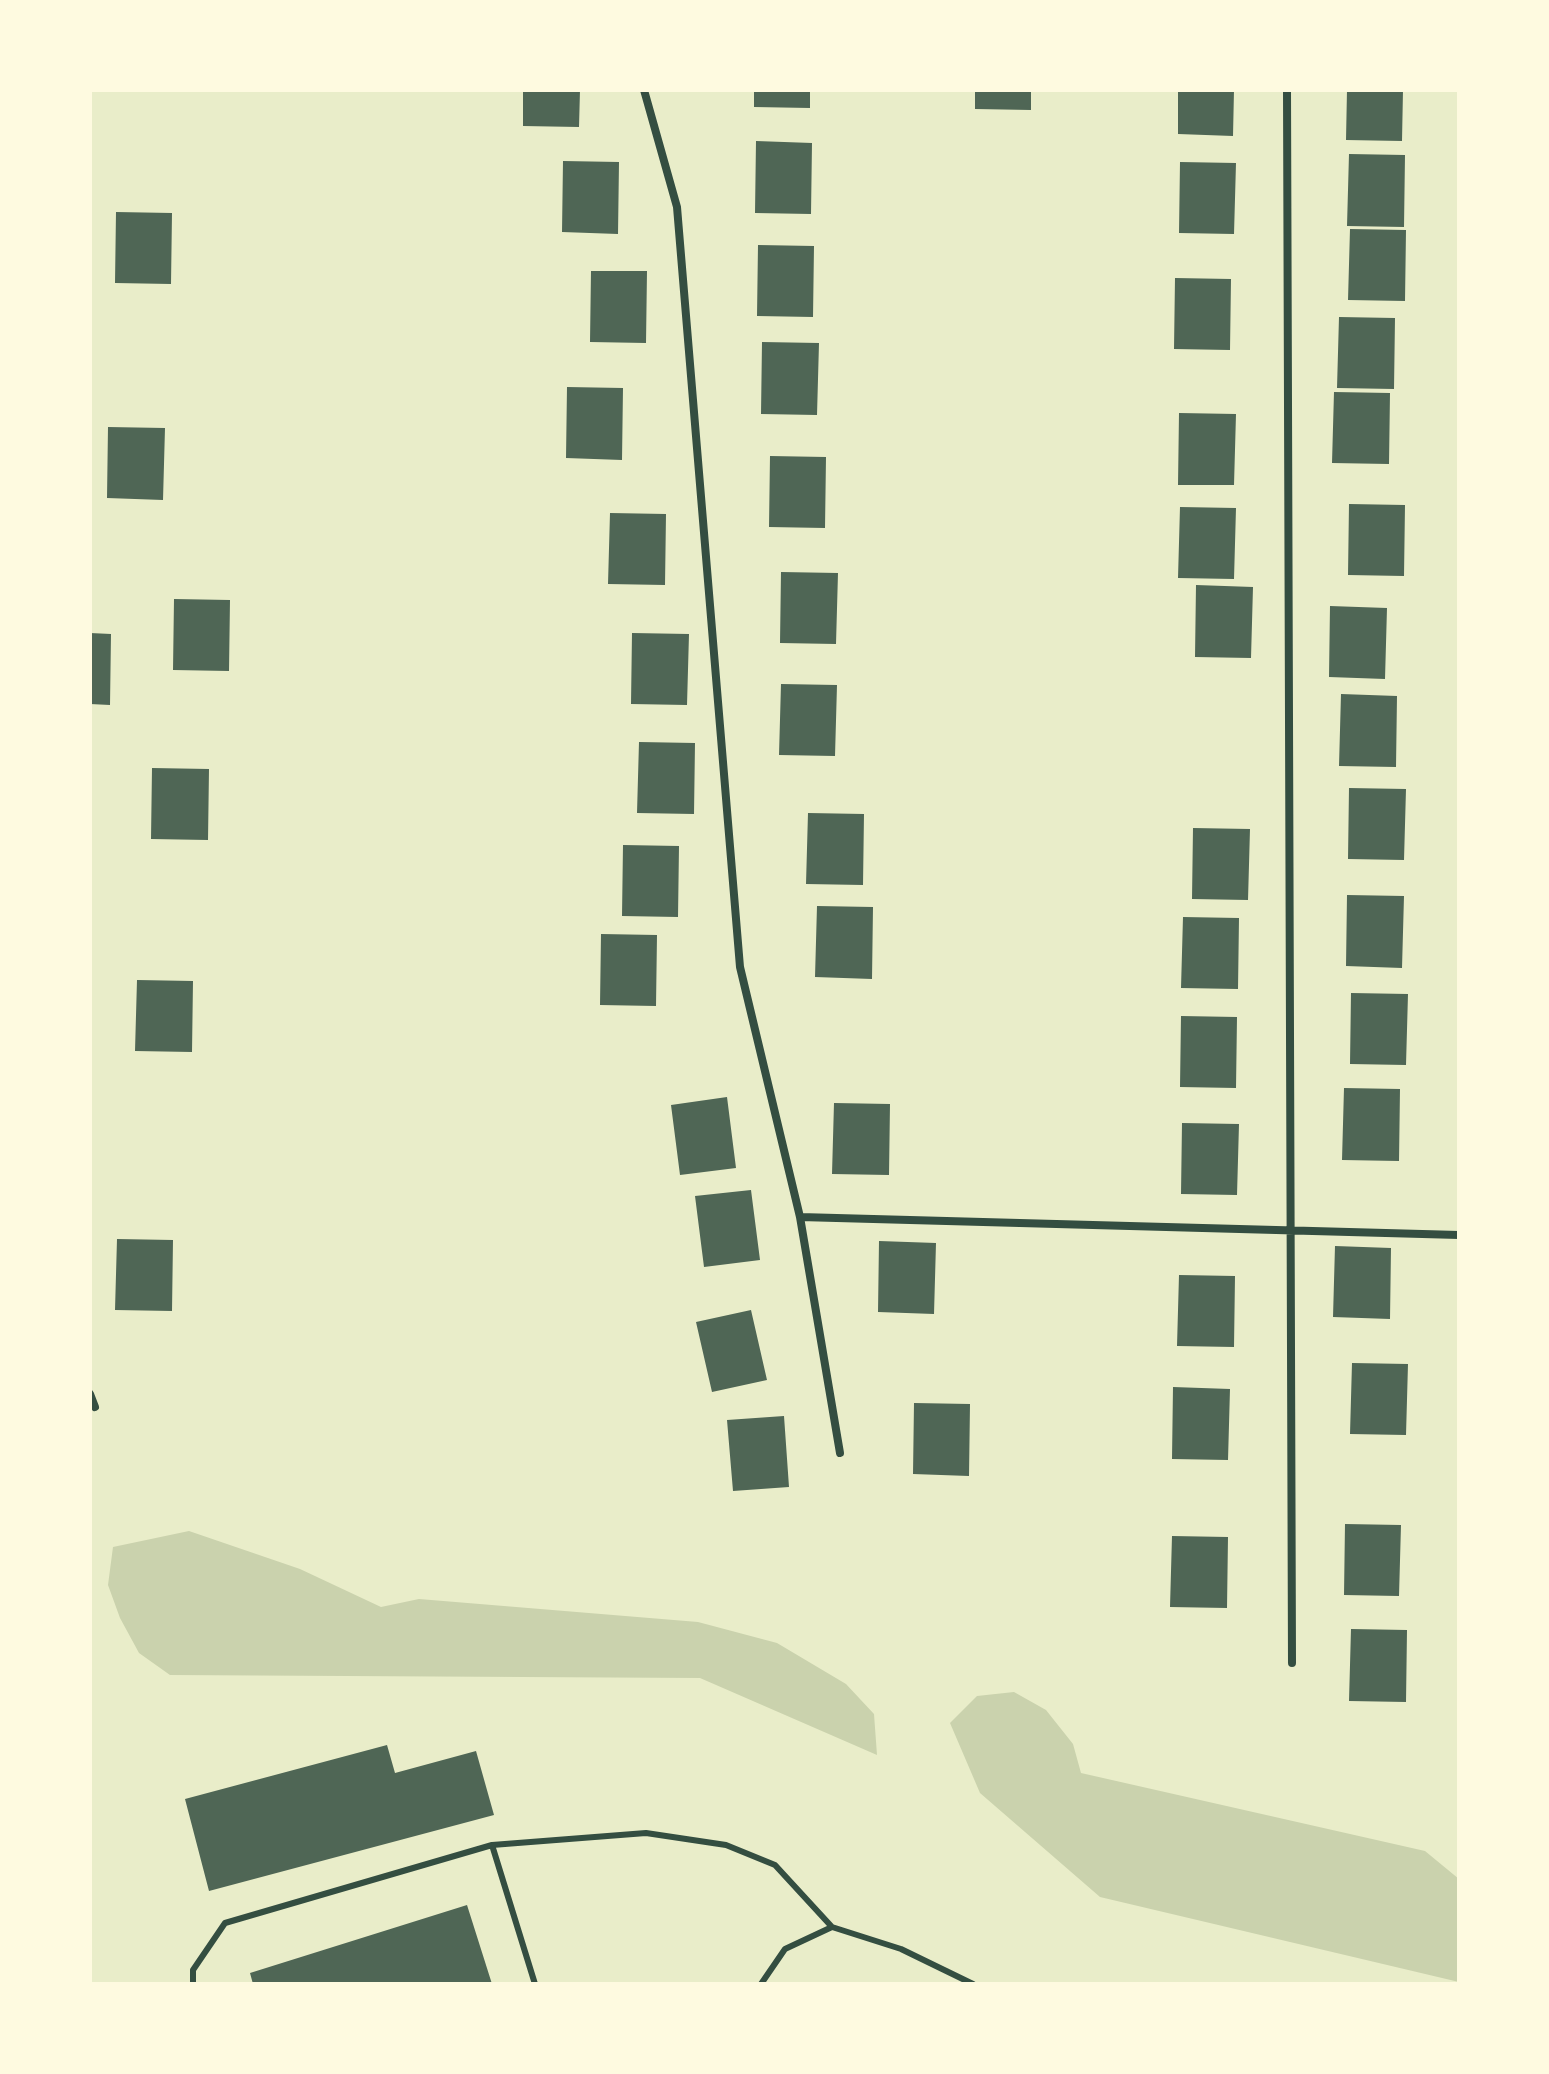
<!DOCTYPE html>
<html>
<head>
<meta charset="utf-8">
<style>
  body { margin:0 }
  #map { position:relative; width:1549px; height:2074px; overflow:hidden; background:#e9edc9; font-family:Overpass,sans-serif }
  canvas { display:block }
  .frame { position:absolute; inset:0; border:92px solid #fefae0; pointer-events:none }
</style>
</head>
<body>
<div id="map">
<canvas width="1549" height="2074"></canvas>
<div class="frame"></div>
</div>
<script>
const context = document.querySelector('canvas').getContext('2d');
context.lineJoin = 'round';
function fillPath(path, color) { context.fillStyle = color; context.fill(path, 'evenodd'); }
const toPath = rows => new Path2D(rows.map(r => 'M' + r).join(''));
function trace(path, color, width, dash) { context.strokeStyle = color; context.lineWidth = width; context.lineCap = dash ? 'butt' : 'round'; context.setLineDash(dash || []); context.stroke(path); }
fillPath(toPath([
  [189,1531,300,1569,381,1607,419,1599,698,1622,777,1643,846,1684,874,1714,877,1755,700,1678,170,1675,139,1653,120,1618,108,1585,113,1547],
  [1014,1692,1046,1710,1073,1744,1081,1773,1425,1851,1459,1879,1459,1982,1100,1897,980,1793,950,1723,977,1696]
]), '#cad2ad');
fillPath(toPath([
  [523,90,580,90,579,127,523,126],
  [754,90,810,90,810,108,754,107],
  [975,90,1031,90,1031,110,975,109],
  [1178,90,1234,90,1233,136,1178,134],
  [1347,90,1403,90,1402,141,1346,140],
  [756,141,812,143,811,214,755,213],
  [1349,154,1405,155,1404,227,1347,226],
  [563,161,619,162,618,234,562,232],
  [1180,162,1236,163,1234,234,1179,233],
  [116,212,172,213,171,284,115,283],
  [1350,229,1406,230,1405,301,1348,300],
  [758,245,814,246,813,317,757,316],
  [591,271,647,271,646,343,590,342],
  [1175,278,1231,279,1230,350,1174,349],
  [1339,317,1395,318,1394,389,1337,388],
  [762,342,819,343,817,415,761,414],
  [567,387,623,388,622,460,566,458],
  [1334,392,1390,393,1389,464,1332,463],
  [1179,413,1236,414,1234,485,1178,485],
  [108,427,165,428,163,500,107,498],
  [770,456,826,457,825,528,769,527],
  [1349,504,1405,505,1404,576,1348,575],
  [1180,507,1236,508,1234,579,1178,578],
  [610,513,666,514,665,585,608,584],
  [781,572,838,573,836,644,780,643],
  [1196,585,1253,587,1251,658,1195,657],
  [174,599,230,600,229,671,173,670],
  [1330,606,1387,608,1385,679,1329,677],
  [90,633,111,634,110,705,90,704],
  [632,633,689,634,687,705,631,704],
  [781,684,837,685,835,756,779,755],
  [1341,694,1397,696,1396,767,1339,766],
  [639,742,695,743,694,814,637,813],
  [152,768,209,769,208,840,151,839],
  [1349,788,1406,789,1404,860,1348,859],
  [808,813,864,814,863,885,806,884],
  [1193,828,1250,829,1248,900,1192,899],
  [623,845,679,846,678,917,622,916],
  [1347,895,1404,896,1402,968,1346,966],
  [817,906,873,907,872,979,815,977],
  [1183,917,1239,918,1238,989,1181,988],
  [601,934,657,935,656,1006,600,1005],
  [137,980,193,981,192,1052,135,1051],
  [1351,993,1408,994,1406,1065,1350,1064],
  [1181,1016,1237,1017,1236,1088,1180,1087],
  [1344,1088,1400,1089,1399,1161,1342,1160],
  [727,1097,736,1168,680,1175,671,1105],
  [834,1103,890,1104,889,1175,832,1174],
  [1182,1123,1239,1124,1237,1195,1181,1194],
  [751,1190,760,1260,704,1267,695,1196],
  [117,1239,173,1240,172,1311,115,1310],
  [879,1241,936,1243,934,1314,878,1312],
  [1335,1246,1391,1248,1390,1319,1333,1317],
  [1179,1275,1235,1276,1234,1347,1177,1346],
  [751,1310,767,1380,712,1392,696,1322],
  [1352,1363,1408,1364,1406,1435,1350,1434],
  [1173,1387,1230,1389,1228,1460,1172,1459],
  [914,1403,970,1404,969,1476,913,1474],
  [784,1416,789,1487,733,1491,727,1420],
  [1345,1524,1401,1525,1399,1596,1344,1595],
  [1172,1536,1228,1537,1227,1608,1170,1607],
  [1351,1629,1407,1630,1406,1702,1349,1701],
  [387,1745,395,1773,476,1751,494,1815,209,1891,185,1799],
  [467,1905,492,1984,253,1984,250,1973]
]), '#4f6655');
trace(toPath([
  [492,1845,646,1833,726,1845,775,1865,832,1927],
  [193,1984,193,1970,225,1923,492,1845,535,1984],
  [761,1984,785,1949,832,1927,901,1949,973,1984]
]), '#344e41', 6);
trace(toPath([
  [644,90,677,207,740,967,800,1217,840,1453],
  [1287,90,1292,1663],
  [800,1217,1459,1235],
  [90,1394,95,1407]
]), '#344e41', 8);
</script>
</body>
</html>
